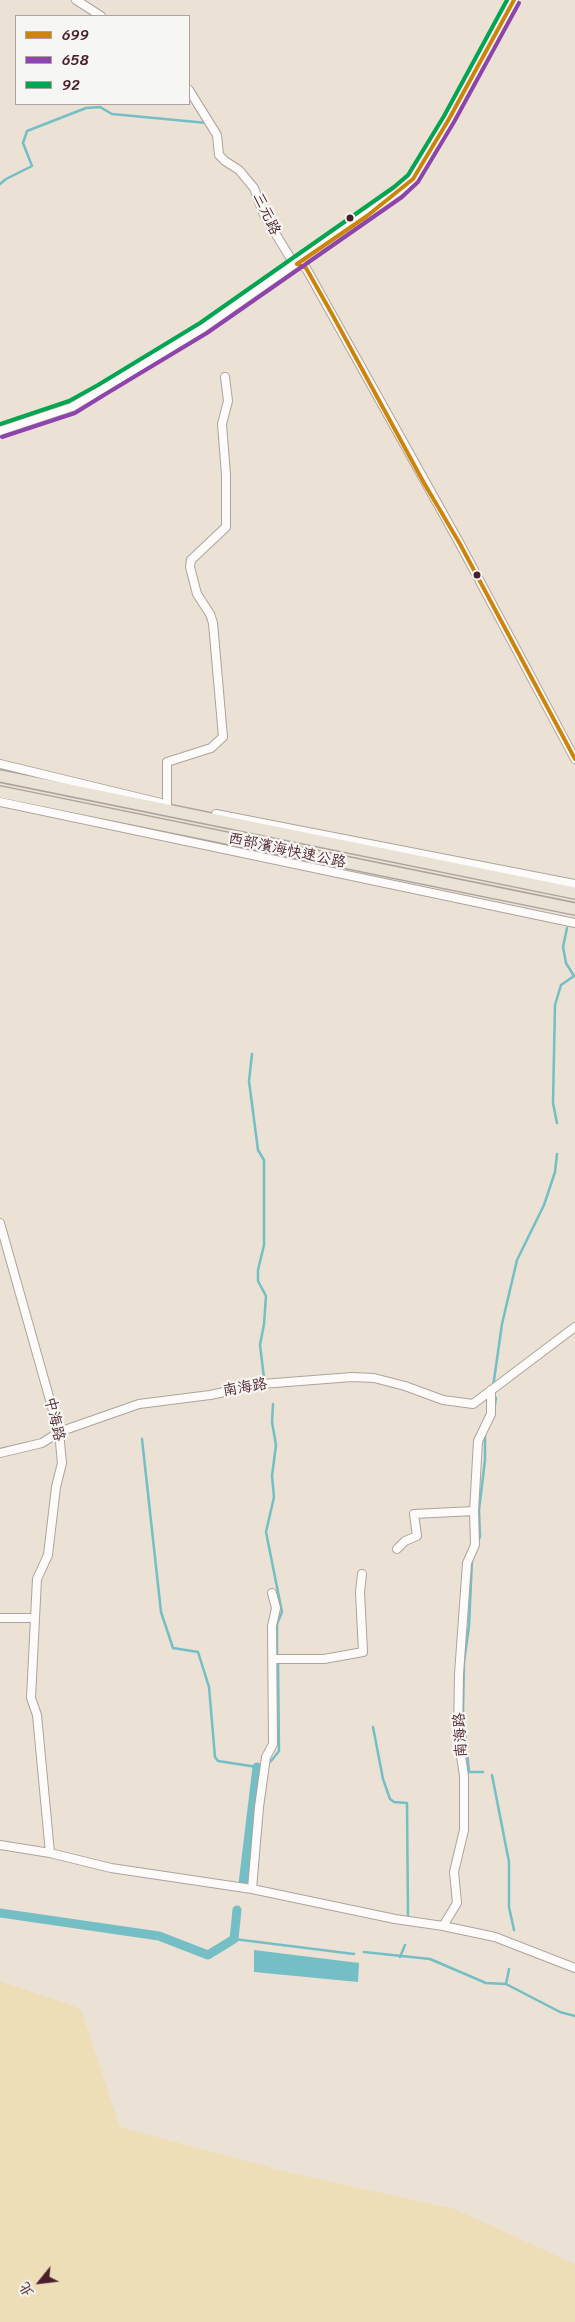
<!DOCTYPE html>
<html>
<head>
<meta charset="utf-8">
<style>
  body { margin:0 }
  #map { position:relative; width:575px; height:2322px; overflow:hidden; background:#ebe2d5; font-family:Sriracha,"LXGW WenKai TC",sans-serif }
  canvas { display:block }
  .legend { position:absolute; left:15px; top:15px; width:175px; height:90px; box-sizing:border-box; background:#f6f6f2; border:1px solid #b1a0a2; margin:0; padding:6px 9px; list-style:none; font-size:15px; color:#4a1f2b }
  .legend li { display:flex; align-items:center; gap:10px; height:25px }
  .legend b { width:25px; border:1px solid #b1a0a2 }
  .north { position:absolute; left:15px; top:2257px; width:50px; height:50px; -webkit-text-stroke:4px #f6f6f2; paint-order:stroke; rotate:241deg; font-size:14px; font-weight:700; line-height:20px; text-align:center; color:#4a1f2b }
  .north::after { content:''; display:block; margin:auto; width:18px; height:22px; background:#4a1f2b; clip-path:polygon(50% 0,100% 100%,50% 72%,0 100%) }
</style>
</head>
<body>
<div id="map">
<canvas width="575" height="2322"></canvas>
<ul class="legend">
<li><b style="height:6px;background:#cc840b"></b>699</li>
<li><b style="height:6px;background:#8e44ad"></b>658</li>
<li><b style="height:6px;background:#00a651"></b>92</li>
</ul>
<div class="north">北</div>
</div>
<script>
const context = document.querySelector('canvas').getContext('2d');
context.lineJoin = 'round';
function fillPath(path, color) { context.fillStyle = color; context.fill(path, 'evenodd'); }
const toPath = rows => new Path2D(rows.map(r => 'M' + r).join(''));
function trace(path, color, width, dash) { context.strokeStyle = color; context.lineWidth = width; context.lineCap = dash ? 'butt' : 'round'; context.setLineDash(dash || []); context.stroke(path); }
function drawText(font, color, halo, rows, align = 'center') {
  context.font = font + ' Sriracha,"LXGW WenKai TC",sans-serif'; context.lineWidth = 4.5; context.setLineDash([]); context.textBaseline = 'middle'; context.strokeStyle = halo; context.fillStyle = color; for (const [text, x, y, turn = 0] of rows) {
    context.save(); context.translate(x, y); context.rotate((+turn || 0) * Math.PI / 180); context.textAlign = isNaN(turn) ? turn : align; if (halo) context.strokeText(text, 0, 0); context.fillText(text, 0, 0); context.restore();
  }
}
fillPath(toPath([
  [0,1981,81,2009,120,2127,291,2173,455,2209,575,2264,575,2322,0,2322]
]), '#eddeb7');
fillPath(toPath([
  [254,1950,359,1963,358,1982,254,1972]
]), '#74bec5');
trace(toPath([
  [0,184,6,179,32,166,23,143,27,131,86,108,100,107,112,114,207,123],
  [252,1054,249,1081,258,1150,264,1160,264,1245,258,1270,258,1281,266,1296,264,1324,260,1345,264,1378],
  [557,1123,553,1103,555,1005,561,985,574,976,566,963,563,947,567,928],
  [493,1387,502,1324,517,1260,544,1205,555,1172,557,1154],
  [273,1404,272,1422,276,1445,272,1476,274,1497,266,1532,282,1612,277,1624,277,1654],
  [494,1411,496,1398],
  [142,1439,161,1612,173,1648,198,1652,209,1687,215,1757,218,1761,257,1767,271,1761,279,1751,278,1663],
  [477,1543,480,1537,479,1510,485,1460,485,1435],
  [472,1560,469,1626,464,1662,463,1710,469,1772,483,1772],
  [373,1727,383,1779,390,1799,394,1802,407,1803,408,1915],
  [492,1775,509,1862,509,1907,514,1930],
  [234,1939,354,1954],
  [364,1952,430,1959,486,1983,506,1984,560,2012,575,2016],
  [400,1957,405,1945],
  [506,1984,509,1969]
]), '#74bec5', 2.5);
trace(toPath([
  [243,1884,257,1767],
  [0,1913,159,1936,208,1955,234,1939,237,1910]
]), '#74bec5', 9);
const minor = toPath([
  [76,0,101,16],
  [189,90,217,135,219,155,225,161,239,170,254,188,264,215,291,259,306,268,460,544,575,759],
  [0,431,72,407,101,390,203,328,398,192,413,179,449,119,514,0],
  [0,764,161,803],
  [0,802,575,923],
  [167,805,167,762,211,748,223,737,213,623,210,614,197,594,190,567,191,560,226,527,226,475,222,424,228,401,225,377],
  [216,814,575,884],
  [0,1223,59,1432,62,1463,56,1487,48,1555,37,1579,31,1698,37,1715,50,1853],
  [0,1453,42,1443,59,1432,139,1404,210,1395,262,1384,352,1377,374,1378,405,1386,443,1400,473,1404,575,1327],
  [397,1549,405,1541,417,1536,414,1514,474,1511],
  [0,1618,35,1618],
  [273,1659,324,1659,363,1652,360,1592,362,1574],
  [0,1845,50,1853,111,1868,252,1889,395,1919,443,1926,495,1937,575,1968],
  [252,1889,259,1807,266,1757,273,1744,272,1626,276,1608,272,1593],
  [443,1926,457,1903,454,1872,464,1830,464,1776,458,1736,459,1674,467,1563,475,1545,474,1511,478,1441,491,1414,491,1390]
]);
const highway = toPath([
  [0,776,575,893],
  [0,792,575,909]
]);
trace(minor, '#ada39d', 10);
trace(highway, '#ada39d', 14);
trace(minor, '#fcfbf9', 8);
trace(highway, '#e9e2d5', 11);
trace(toPath([
  [297,264,306,268,332,314,424,483,460,544,575,759],
  [297,264,367,216,413,179,449,119,514,0]
]), '#cc840b', 4);
trace(toPath([
  [2,437,75,413,104,395,207,333,402,197,418,182,454,122,519,3]
]), '#8e44ad', 4);
trace(toPath([
  [0,424,69,401,98,385,200,323,394,187,408,175,444,116,507,0]
]), '#00a651', 4);
for (const [x, y, r, color] of [
  [350,218,4.5,"#4a1f2b"],
  [477,575,4.5,"#4a1f2b"]
]) { const dot = new Path2D(); dot.arc(x, y, r, 0, 2 * Math.PI); context.fillStyle = color; context.fill(dot); trace(dot, '#f6f6f2', 2); }
drawText('15px', '#4a1f2b', '#f6f6f2', [
  ["三元路",266,214,65],
  ["西部濱海快速公路",287,851,12],
  ["南海路",245,1388,-10],
  ["中海路",54,1419,77],
  ["南海路",461,1735,-93]
]);
</script>
</body>
</html>
